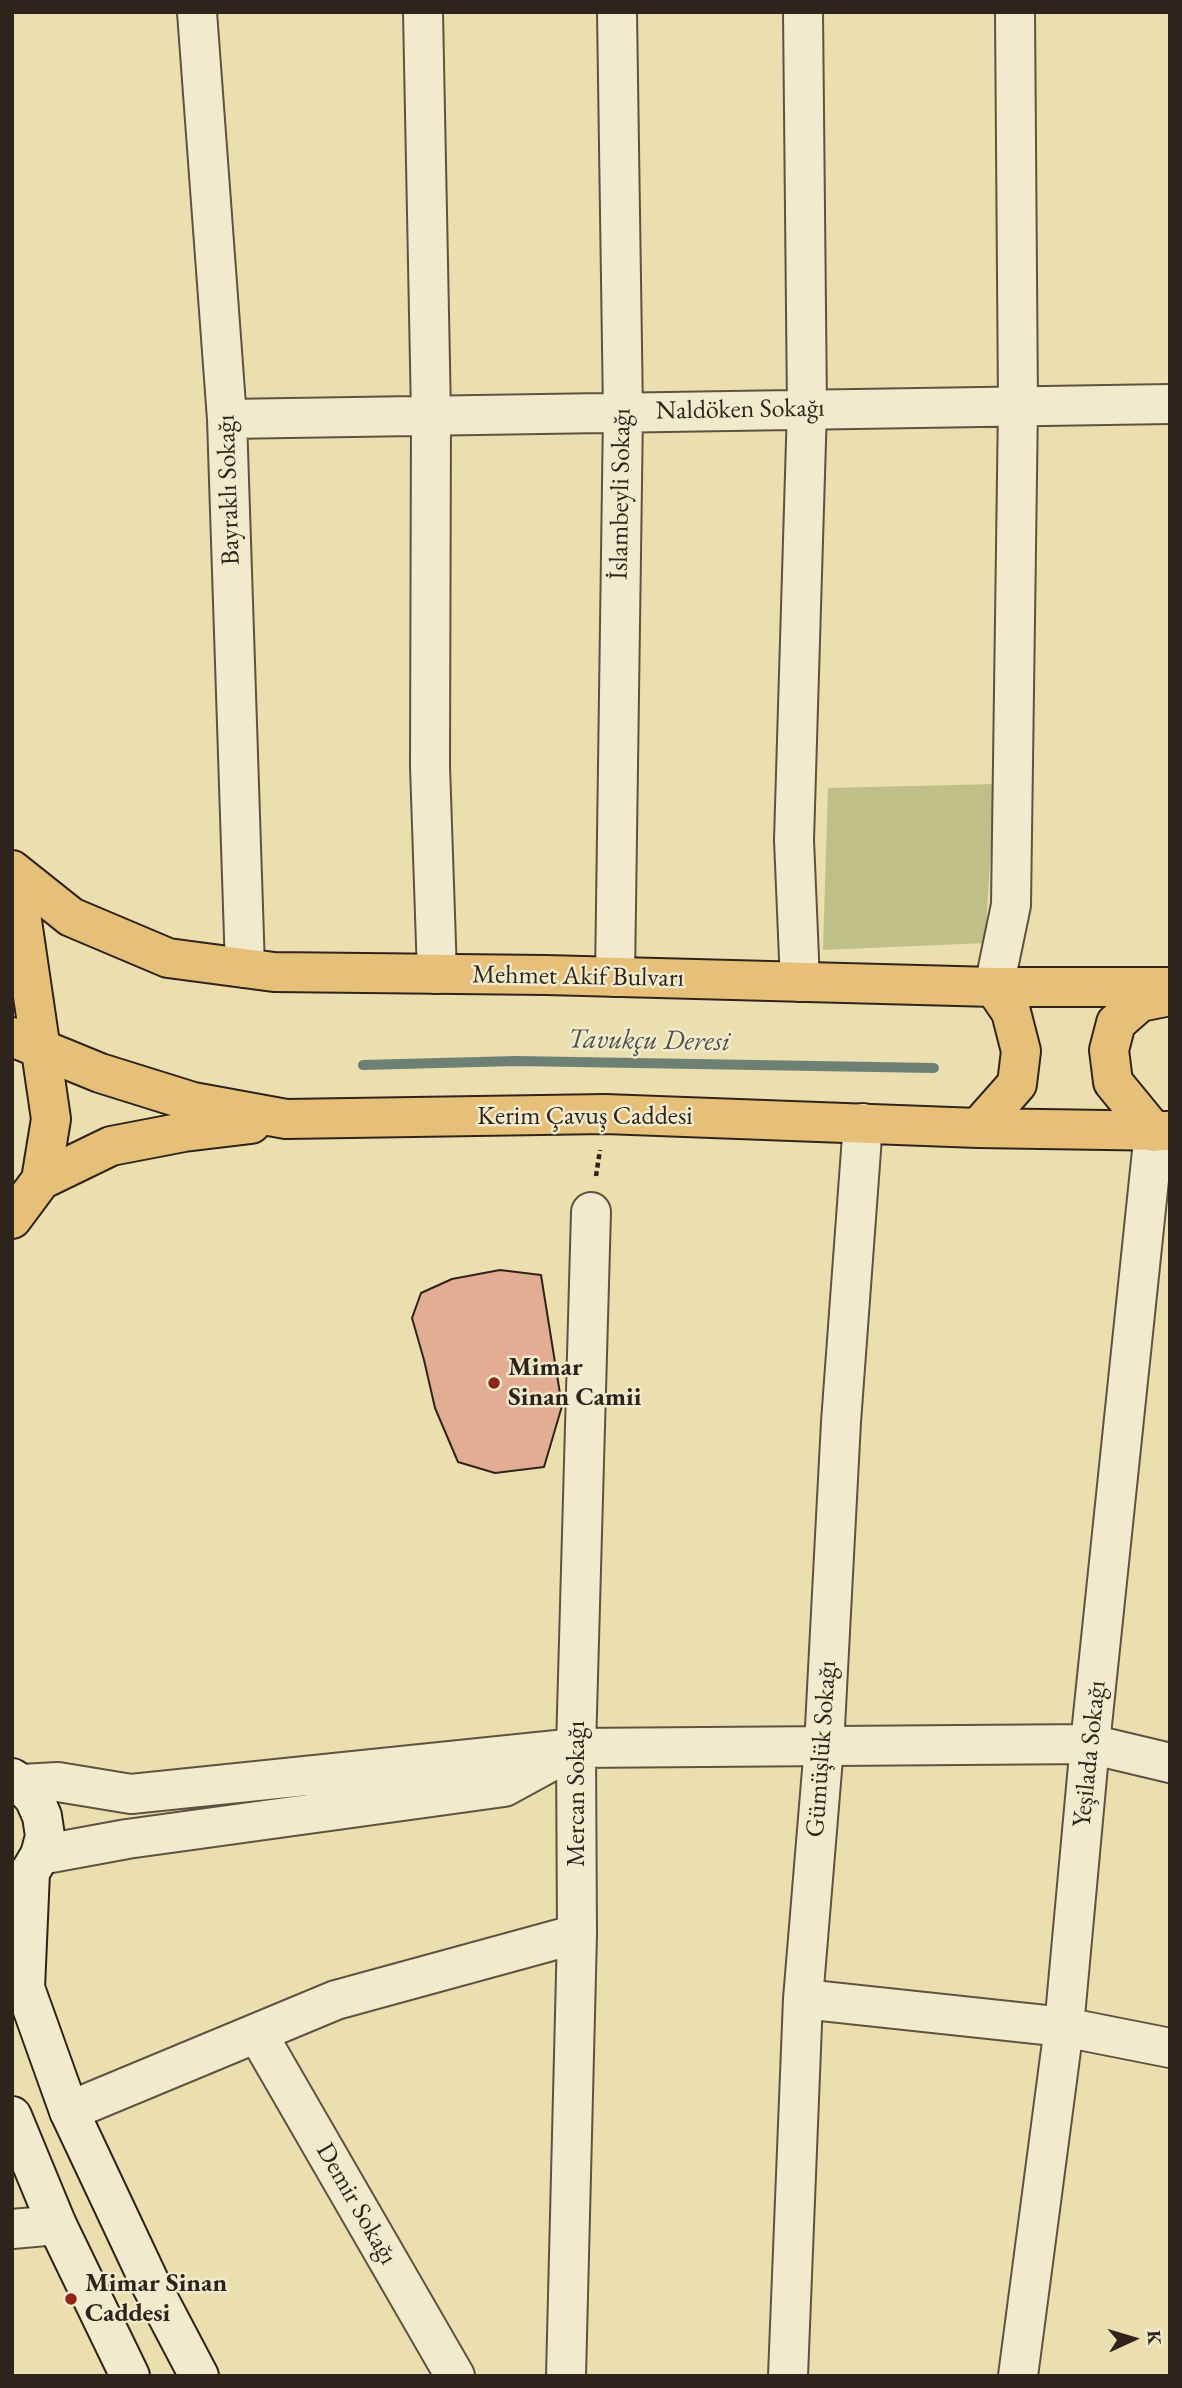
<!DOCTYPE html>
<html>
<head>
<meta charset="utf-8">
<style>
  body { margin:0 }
  #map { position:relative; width:1182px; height:2388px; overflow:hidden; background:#ebdfb0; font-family:"EB Garamond",serif }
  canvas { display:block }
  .frame { position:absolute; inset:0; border:14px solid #2f241c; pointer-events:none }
  .north { position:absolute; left:1098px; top:2304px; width:70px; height:70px; -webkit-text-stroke:5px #f2eacc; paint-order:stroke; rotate:86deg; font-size:19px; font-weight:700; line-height:28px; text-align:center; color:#2f241c }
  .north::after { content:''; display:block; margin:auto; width:24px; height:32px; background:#2f241c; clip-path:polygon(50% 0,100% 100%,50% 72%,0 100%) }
</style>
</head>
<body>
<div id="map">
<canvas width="1182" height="2388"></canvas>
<div class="frame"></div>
<div class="north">K</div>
</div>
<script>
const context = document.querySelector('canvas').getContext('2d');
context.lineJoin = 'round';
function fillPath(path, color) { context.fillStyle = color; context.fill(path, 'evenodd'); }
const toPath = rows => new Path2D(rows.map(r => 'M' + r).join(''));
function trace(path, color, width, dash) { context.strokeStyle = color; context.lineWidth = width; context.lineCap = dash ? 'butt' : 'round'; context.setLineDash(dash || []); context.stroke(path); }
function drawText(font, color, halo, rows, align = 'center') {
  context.font = font + ' "EB Garamond",serif'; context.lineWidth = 5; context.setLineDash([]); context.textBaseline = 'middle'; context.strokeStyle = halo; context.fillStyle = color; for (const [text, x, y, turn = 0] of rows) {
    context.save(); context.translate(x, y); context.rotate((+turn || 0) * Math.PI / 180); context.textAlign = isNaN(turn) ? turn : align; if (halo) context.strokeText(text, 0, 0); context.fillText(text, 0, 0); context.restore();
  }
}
fillPath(toPath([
  [995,784,985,943,823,950,828,788]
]), '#bec087');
trace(toPath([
  [363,1065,516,1061,934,1068]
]), '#6e7f74', 10);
const building = toPath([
  [500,1270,541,1275,562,1406,544,1467,495,1473,458,1462,435,1408,424,1360,412,1318,421,1293,452,1279,500,1270]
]);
fillPath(building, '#e2ad92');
trace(building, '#2f241c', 2);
const street = toPath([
  [197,12,227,419,245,968],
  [423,12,431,414,430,766,437,974],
  [227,419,1170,404],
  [615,977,623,413,617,12],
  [800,982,794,840,807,408,803,12],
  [994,987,1011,905,1018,405,1015,12],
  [21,1784,58,1782,131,1794,576,1748,1090,1744,1170,1763],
  [40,1855,127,1839,504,1787,559,1757],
  [803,1999,1064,2027,1170,2048],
  [257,2033,455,2376],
  [69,2111,336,2000,577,1934],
  [12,2229,57,2225],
  [566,2376,577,1934,576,1748,591,1212],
  [788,2376,803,1999,824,1746,841,1422,863,1123],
  [1018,2376,1064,2027,1090,1744,1154,1132]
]);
const secondary = toPath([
  [12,1778,21,1784,34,1798,42,1816,45,1836,40,1855,30,1872,12,1887],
  [30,1872,25,1988,69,2111,150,2283,199,2376],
  [12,2116,57,2225,130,2376]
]);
const primary = toPath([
  [12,870,71,917,168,958,274,972,546,975,994,987,1170,987],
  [12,892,21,914,51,1119,41,1180],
  [12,1037,100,1073,193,1102,286,1119,605,1114,978,1128,1170,1131],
  [978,1128,1017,1084,1021,1051,1011,1012,994,987],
  [1154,1132,1113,1082,1109,1050,1116,1023,1140,1002,1170,996],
  [12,1219,41,1180,111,1146,184,1132,251,1124]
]);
trace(street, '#5e5341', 42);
trace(secondary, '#2f241c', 42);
trace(primary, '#2f241c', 42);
trace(toPath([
  [596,1176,600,1150]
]), '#2f241c', 4.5, [5, 3.5]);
trace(street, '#f2eacc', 38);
trace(secondary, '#f2eacc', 38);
trace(primary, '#e6c078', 38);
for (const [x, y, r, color] of [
  [494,1383,7,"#8f2418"],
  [71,2299,7,"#8f2418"]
]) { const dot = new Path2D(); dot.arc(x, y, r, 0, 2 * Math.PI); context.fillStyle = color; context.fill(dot); trace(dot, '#f2eacc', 2.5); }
drawText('26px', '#2f241c', '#f2eacc', [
  ["Naldöken Sokağı",740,410,-1],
  ["Bayraklı Sokağı",229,490,-92],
  ["İslambeyli Sokağı",621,494,-89],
  ["Mehmet Akif Bulvarı",578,977,1],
  ["Kerim Çavuş Caddesi",585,1117],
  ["Gümüşlük Sokağı",822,1749,-86],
  ["Yeşilada Sokağı",1090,1754,-84],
  ["Mercan Sokağı",577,1794,-90],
  ["Demir Sokağı",356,2204,60]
]);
drawText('bold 26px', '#2f241c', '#f2eacc', [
  ["Mimar",508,1368],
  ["Sinan Camii",508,1398],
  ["Mimar Sinan",85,2284],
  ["Caddesi",85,2314]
], 'left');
drawText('italic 28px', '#4e5248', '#f2eacc', [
  ["Tavukçu Deresi",649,1041,1]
]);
</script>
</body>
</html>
